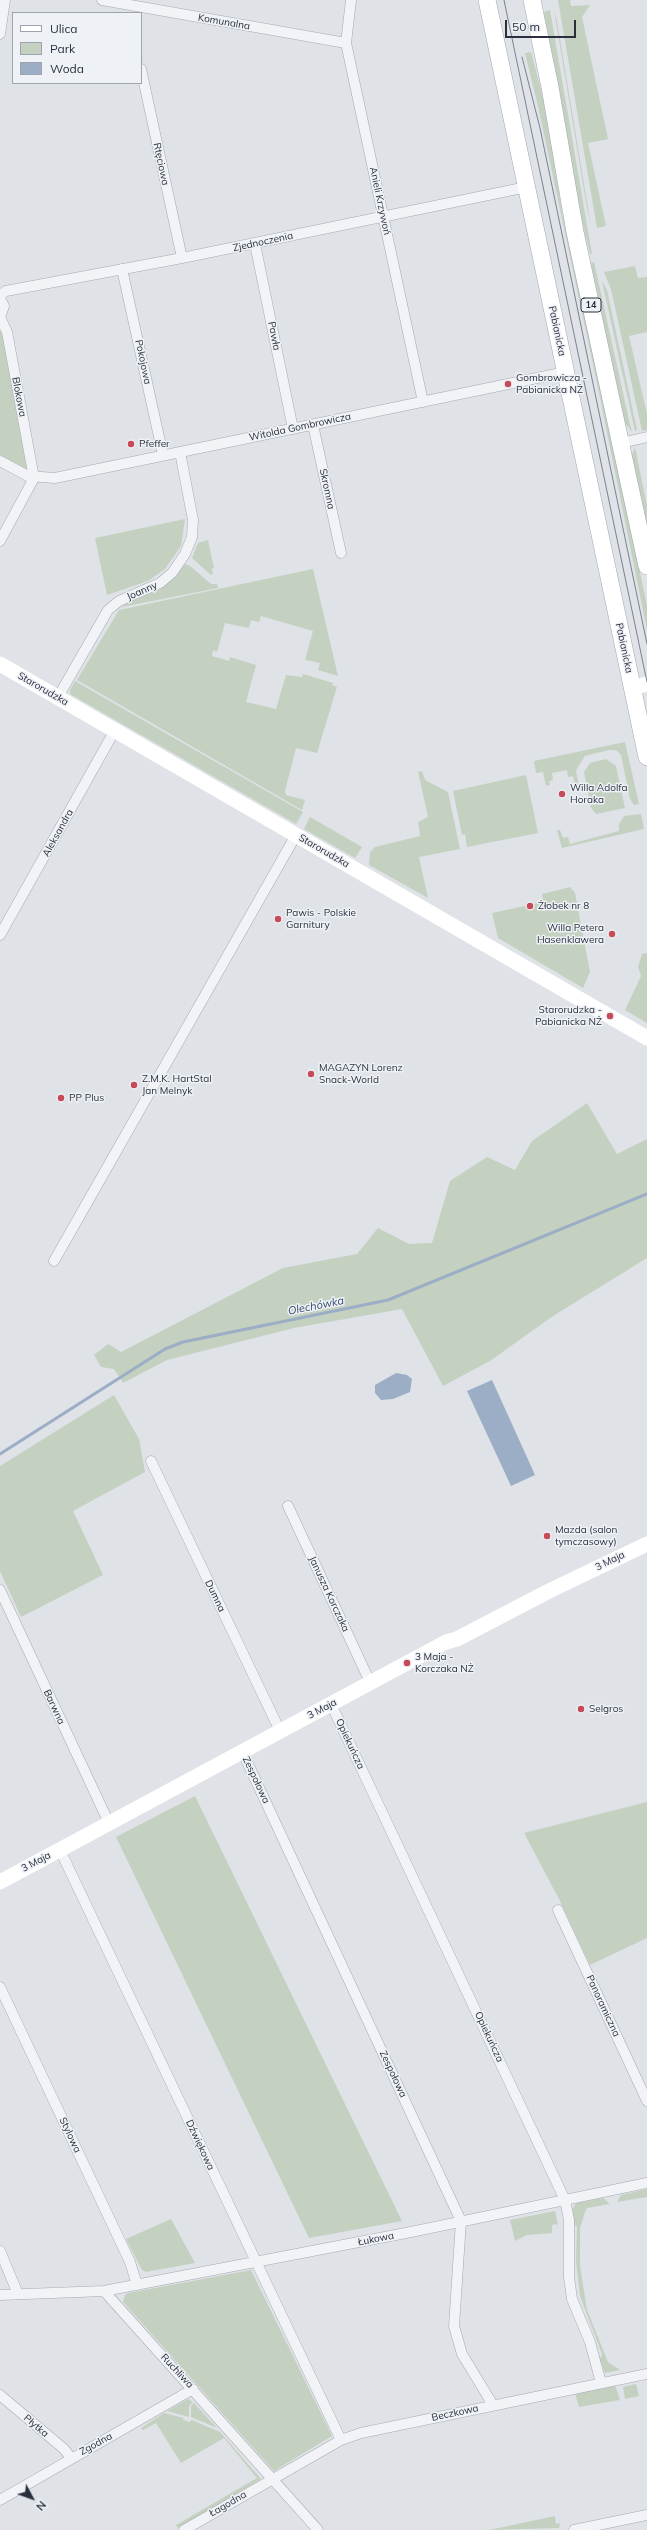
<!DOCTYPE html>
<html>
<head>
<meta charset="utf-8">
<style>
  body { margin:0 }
  #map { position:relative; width:647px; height:2530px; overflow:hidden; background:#dfe2e7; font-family:Mulish,sans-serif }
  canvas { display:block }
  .legend { position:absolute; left:12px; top:12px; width:130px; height:72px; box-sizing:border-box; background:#eef1f5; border:1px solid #9fa3ab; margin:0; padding:5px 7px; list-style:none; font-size:12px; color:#292f3d }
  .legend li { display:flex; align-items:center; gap:8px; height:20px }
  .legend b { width:20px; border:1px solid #9fa3ab }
  .north { position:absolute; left:12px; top:2478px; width:40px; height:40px; -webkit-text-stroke:3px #eef1f5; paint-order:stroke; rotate:131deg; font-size:11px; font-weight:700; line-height:16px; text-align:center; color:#292f3d }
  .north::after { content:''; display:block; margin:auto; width:14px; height:18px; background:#292f3d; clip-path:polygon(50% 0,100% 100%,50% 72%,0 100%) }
  .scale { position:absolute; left:505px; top:20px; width:71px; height:18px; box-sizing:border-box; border:2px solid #292f3d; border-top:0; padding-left:5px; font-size:12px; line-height:14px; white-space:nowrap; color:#292f3d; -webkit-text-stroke:3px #eef1f5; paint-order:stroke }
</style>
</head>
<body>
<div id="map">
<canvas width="647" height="2530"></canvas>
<ul class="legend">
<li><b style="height:5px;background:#fff"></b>Ulica</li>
<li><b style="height:11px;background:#c4d1c0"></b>Park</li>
<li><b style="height:11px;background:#9baec6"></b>Woda</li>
</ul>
<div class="north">N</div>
<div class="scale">50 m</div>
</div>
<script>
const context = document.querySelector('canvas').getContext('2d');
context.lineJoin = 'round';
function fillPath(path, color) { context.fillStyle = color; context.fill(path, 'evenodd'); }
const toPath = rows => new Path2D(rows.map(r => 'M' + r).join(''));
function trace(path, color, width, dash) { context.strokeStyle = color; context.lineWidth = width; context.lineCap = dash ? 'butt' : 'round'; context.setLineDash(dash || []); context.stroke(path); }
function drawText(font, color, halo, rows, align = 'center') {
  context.font = font + ' Mulish,sans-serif'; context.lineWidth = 3; context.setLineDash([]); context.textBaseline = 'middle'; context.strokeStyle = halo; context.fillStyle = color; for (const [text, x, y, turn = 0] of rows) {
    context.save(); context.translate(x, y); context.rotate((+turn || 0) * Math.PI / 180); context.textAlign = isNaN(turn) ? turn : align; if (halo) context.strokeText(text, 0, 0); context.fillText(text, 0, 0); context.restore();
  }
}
fillPath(toPath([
  [558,0,570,0,571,6,590,5,582,17,608,139,588,143,606,226,597,228],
  [550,10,592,254,590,254,579,208,544,12],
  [554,10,557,21,591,226,587,208],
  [531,52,545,105,562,212,647,605,647,630,598,388,538,106,525,53],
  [594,262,629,420,632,432,625,423,591,263],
  [635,266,638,278,647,277,647,332,629,336,647,414,647,430,642,431,611,289,604,272],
  [602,281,607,290,637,430,635,431],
  [0,332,3,333,27,470,0,455],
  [635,447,647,506,647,523,632,455],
  [185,519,181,546,165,569,148,581,107,595,95,538],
  [208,540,214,568,212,568,213,574,211,575,192,558,198,543],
  [185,564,190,566,211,584,217,584,218,588,122,607,116,611,127,603,159,590,170,581],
  [313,569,338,676,318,670,320,663,305,660,313,631,261,616,259,622,251,620,249,628,225,623,217,652,213,650,212,656,229,661,230,657,256,665,246,702,276,709,286,675,302,677,303,674,333,683,332,685,337,687,317,753,296,748,285,791,286,795,305,800,302,810,77,680,119,610],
  [75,681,303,812,296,824,70,694,70,690],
  [625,742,639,804,634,805,630,799,621,755,616,750,609,750,585,756,576,770,579,788,576,789,573,776,568,777,567,770,552,773,553,780,549,781,550,785,546,786,543,772,536,773,534,761],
  [606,759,616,766,625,808,596,814,591,808,584,772,590,763],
  [422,771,425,780,448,792,460,849,419,857,428,898,369,865,370,852,375,847,420,836,418,822,428,817,418,772],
  [526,775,538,833,467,847,465,834,462,835,453,791],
  [641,814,644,829,562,848,557,830,560,830,563,838,568,837,570,844,619,831,619,824,624,816],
  [310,817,362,847,355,858,304,829],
  [570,887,575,893,590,972,583,988,498,938,492,913,543,902,542,894],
  [647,953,647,1023,625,1010,641,976,638,967,642,954],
  [587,1103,617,1154,647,1139,647,1258,553,1316,490,1361,443,1386,402,1309,294,1328,179,1357,167,1360,123,1383,114,1369,101,1367,94,1355,108,1344,121,1352,283,1268,357,1254,378,1228,409,1244,432,1243,450,1181,487,1157,515,1170,532,1141],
  [114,1395,139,1439,145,1472,73,1511,103,1575,21,1617,0,1571,0,1466],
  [195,1796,402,2221,309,2238,116,1837],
  [647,1802,647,1938,590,1965,560,1901,524,1833],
  [647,2189,647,2197,617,2202,621,2195],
  [603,2198,610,2204,587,2208,585,2212,580,2228,580,2266,587,2310,608,2362,620,2370,605,2373,600,2359,602,2354,580,2296,576,2261,577,2227,573,2223,572,2210,576,2203],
  [555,2211,558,2226,556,2224,552,2225,552,2233,527,2235,515,2241,510,2220],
  [171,2219,195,2263,146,2272,142,2270,126,2239],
  [251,2270,332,2436,274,2471,123,2302,125,2295,128,2293],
  [636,2384,639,2396,625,2399,623,2387],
  [615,2385,620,2400,579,2407,575,2393],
  [188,2399,193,2402,189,2406,189,2417,167,2411],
  [194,2403,217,2428,191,2417,191,2406],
  [164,2413,184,2418,183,2420,189,2422,192,2420,220,2432,261,2479,178,2528,176,2525,257,2478,224,2438,181,2463,156,2423,143,2430,141,2428],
  [555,2516,556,2524,560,2523,559,2528,489,2530]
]), '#c4d1c0');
fillPath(toPath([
  [396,1373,407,1375,412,1379,410,1392,393,1399,381,1400,375,1393,375,1385],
  [492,1380,535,1475,511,1486,467,1391]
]), '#9baec6');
trace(toPath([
  [0,1454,165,1349,183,1342,388,1300,647,1194]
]), '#9baec6', 3);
const street = toPath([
  [102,0,346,43],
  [351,0,346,43,423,402],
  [0,34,5,0],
  [141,69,182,258],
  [255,244,293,429],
  [122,269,163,455],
  [0,295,6,291,182,258,527,187],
  [0,299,4,306,0,317],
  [0,317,7,332,34,478],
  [313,425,341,553],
  [621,443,647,437],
  [0,461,28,476,55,478,566,372],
  [0,541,34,478],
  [58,697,108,610,119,601,160,583,172,573,185,554,192,537,193,520,180,452],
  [0,935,115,730],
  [54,1261,296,835],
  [151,1461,280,1731],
  [288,1506,370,1682],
  [0,1590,109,1823],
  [331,1704,565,2200,569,2220,569,2277,572,2299,590,2342,601,2383],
  [242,1751,461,2221,454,2326,462,2354,493,2405],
  [60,1850,341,2440],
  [558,1910,647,2101],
  [0,1987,130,2262,137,2285],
  [0,2251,18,2294],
  [104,2291,318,2530],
  [0,2295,104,2291,411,2232,647,2183],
  [0,2395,64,2449,71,2458],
  [0,2500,193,2389],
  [184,2530,341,2440,361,2433,647,2374],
  [574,2530,647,2515]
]);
const primary = toPath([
  [487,0,647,757],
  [532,0,550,87,575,232,647,566]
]);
trace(street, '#a5a9b1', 11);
trace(primary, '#9fa6b2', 18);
trace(street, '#f1f3f6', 10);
trace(toPath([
  [0,664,647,1038],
  [632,688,647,684],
  [0,1882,446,1642,457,1639,549,1591,647,1544]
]), '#fff', 15);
trace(primary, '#fff', 17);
trace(toPath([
  [504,0,647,682],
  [522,57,540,128,647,644]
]), '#798190', 1);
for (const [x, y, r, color] of [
  [508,384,4,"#c74a58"],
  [131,444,4,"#c74a58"],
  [562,794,4,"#c74a58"],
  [530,906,4,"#c74a58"],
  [278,919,4,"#c74a58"],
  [612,934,4,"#c74a58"],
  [610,1016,4,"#c74a58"],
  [311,1074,4,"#c74a58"],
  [134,1085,4,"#c74a58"],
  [61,1098,4,"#c74a58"],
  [547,1536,4,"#c74a58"],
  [407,1663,4,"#c74a58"],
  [581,1709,4,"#c74a58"]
]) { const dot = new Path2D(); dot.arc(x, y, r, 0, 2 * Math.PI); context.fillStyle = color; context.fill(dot); trace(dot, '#eef1f5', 1.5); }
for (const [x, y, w] of [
  [591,305,20]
]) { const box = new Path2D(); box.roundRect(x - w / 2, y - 7, w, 14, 3); context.fillStyle = '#eef1f5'; context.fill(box); trace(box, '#292f3d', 1); }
drawText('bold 9px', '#292f3d', null, [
  ["14",591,305]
]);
drawText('10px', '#292f3d', '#eef1f5', [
  ["Komunalna",224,22,10],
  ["Rtęciowa",161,164,78],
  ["Anieli Krzywoń",380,201,78],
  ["Zjednoczenia",263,242,-12],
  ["Pabianicka",557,331,78],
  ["Pawła",274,336,79],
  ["Pokojowa",143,362,78],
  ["Blokowa",19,397,79],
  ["Witolda Gombrowicza",300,427,-12],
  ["Skromna",327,489,78],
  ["Joanny",142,591,-24],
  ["Pabianicka",624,648,78],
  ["Starorudzka",43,689,30],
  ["Aleksandra",58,833,-61],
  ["Starorudzka",324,851,30],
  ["3 Maja",610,1561,-26],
  ["Janusza Korczaka",329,1594,65],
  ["Dumna",215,1596,64],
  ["Barwna",54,1707,65],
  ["3 Maja",322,1709,-28],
  ["Opiekuńcza",350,1744,65],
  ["Zespołowa",256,1780,65],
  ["3 Maja",36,1862,-28],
  ["Panoramiczna",603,2006,65],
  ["Opiekuńcza",489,2037,65],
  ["Zespołowa",393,2074,65],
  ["Stylowa",70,2135,65],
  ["Dźwiękowa",200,2145,65],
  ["Łukowa",376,2239,-11],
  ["Ruchliwa",177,2371,47],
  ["Beczkowa",455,2413,-12],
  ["Płytka",36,2426,40],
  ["Zgodna",96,2444,-29],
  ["Łagodna",228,2504,-30]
]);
drawText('10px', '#292f3d', '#eef1f5', [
  ["Gombrowicza -",516,378],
  ["Pabianicka NŻ",516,390],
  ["Pfeffer",139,444],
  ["Willa Adolfa",570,788],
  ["Horaka",570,800],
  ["Żłobek nr 8",538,906],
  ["Pawis - Polskie",286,913],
  ["Garnitury",286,925],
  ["Willa Petera",604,928,"right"],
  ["Hasenklawera",604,940,"right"],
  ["Starorudzka -",602,1010,"right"],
  ["Pabianicka NŻ",602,1022,"right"],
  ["MAGAZYN Lorenz",319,1068],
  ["Snack-World",319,1080],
  ["Z.M.K. HartStal",142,1079],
  ["Jan Melnyk",142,1091],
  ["PP Plus",69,1098],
  ["Mazda (salon",555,1530],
  ["tymczasowy)",555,1542],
  ["3 Maja -",415,1657],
  ["Korczaka NŻ",415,1669],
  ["Selgros",589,1709]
], 'left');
drawText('italic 11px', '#354d6f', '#eef1f5', [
  ["Olechówka",316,1306,-11]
]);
</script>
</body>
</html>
